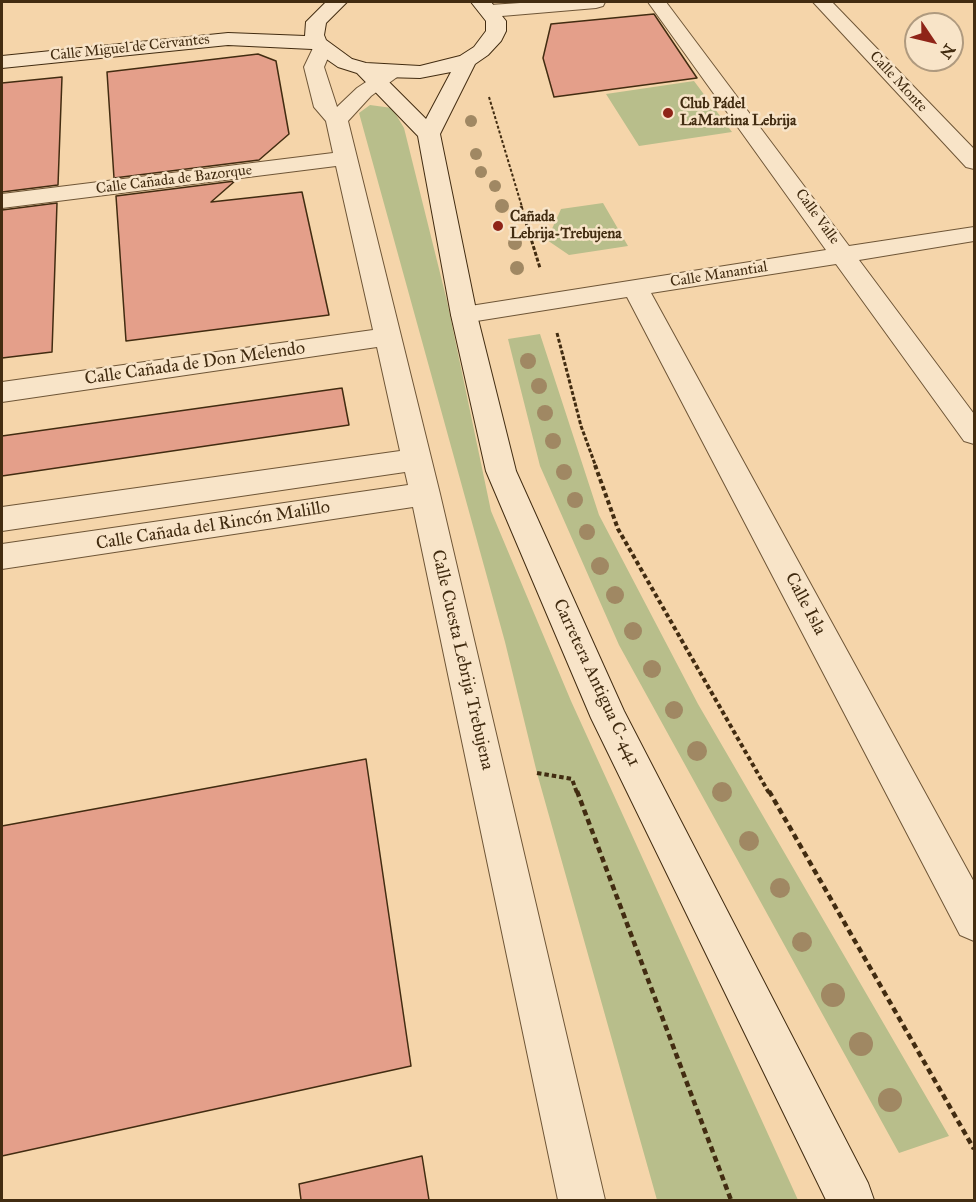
<!DOCTYPE html>
<html>
<head>
<meta charset="utf-8">
<style>
  body { margin:0 }
  #map { position:relative; width:976px; height:1202px; overflow:hidden; background:#f5d5aa; font-family:"IM FELL Great Primer",serif }
  canvas { display:block }
  .frame { position:absolute; inset:0; border:3px solid #422c11; pointer-events:none }
  .north { position:absolute; left:904px; top:12px; width:60px; height:60px; box-sizing:border-box; background:#f8e4c8; border:2px solid #af9a7f; border-radius:50%; rotate:125deg; font-size:16px; font-weight:700; line-height:24px; text-align:center; color:#422c11 }
  .north::after { content:''; display:block; margin:auto; width:21px; height:27px; background:#8f2418; clip-path:polygon(50% 0,100% 100%,50% 72%,0 100%) }
</style>
</head>
<body>
<div id="map">
<canvas width="976" height="1202"></canvas>
<div class="frame"></div>
<div class="north">N</div>
</div>
<script>
const context = document.querySelector('canvas').getContext('2d');
context.lineJoin = 'round';
function fillPath(path, color) { context.fillStyle = color; context.fill(path, 'evenodd'); }
const toPath = rows => new Path2D(rows.map(r => 'M' + r).join(''));
function trace(path, color, width, dash) { context.strokeStyle = color; context.lineWidth = width; context.lineCap = dash ? 'butt' : 'round'; context.setLineDash(dash || []); context.stroke(path); }
function drawText(font, color, halo, rows, align = 'center') {
  context.font = font + ' "IM FELL Great Primer",serif'; context.lineWidth = 5; context.setLineDash([]); context.textBaseline = 'middle'; context.strokeStyle = halo; context.fillStyle = color; for (const [text, x, y, turn = 0] of rows) {
    context.save(); context.translate(x, y); context.rotate((+turn || 0) * Math.PI / 180); context.textAlign = isNaN(turn) ? turn : align; if (halo) context.strokeText(text, 0, 0); context.fillText(text, 0, 0); context.restore();
  }
}
fillPath(toPath([
  [694,81,732,132,639,146,606,94],
  [370,105,392,108,404,128,447,301,491,511,571,701,798,1200,657,1200,537,773,505,642,359,113],
  [603,203,628,246,569,255,547,240,561,209],
  [540,334,599,515,698,704,949,1136,899,1153,619,645,540,466,508,339]
]), '#b8be8b');
const building = toPath([
  [654,14,697,78,554,97,543,58,551,24,654,14],
  [258,54,276,61,289,134,259,160,114,178,107,72,258,54],
  [62,77,58,185,2,192,2,83,62,77],
  [235,181,211,202,302,192,329,315,126,341,116,196,235,181],
  [57,203,52,352,2,358,2,210,57,203],
  [342,388,349,425,2,476,2,436,342,388],
  [366,759,411,1066,2,1156,2,826,366,759],
  [422,1156,429,1200,301,1200,299,1184,422,1156]
]);
fillPath(building, '#e49f8a');
trace(building, '#422c11', 1.5);
const street = toPath([
  [535,2,605,2,603,6,596,8,490,17,483,15,480,11,483,7,490,5,535,2],
  [648,2,666,2,849,246,974,227,974,241,859,260,974,414,974,444,964,441,836,264,651,293,974,882,974,941,960,935,627,297,464,323,455,321,451,315,455,309,464,307,826,250,648,2],
  [813,2,832,2,974,149,974,169,966,167,813,2],
  [322,42,329,44,332,48,324,67,337,107,357,88,387,68,394,66,401,68,404,72,371,96,348,121,440,494,605,1200,558,1200,413,507,2,569,2,544,408,485,405,472,2,531,2,507,400,451,377,347,2,402,2,382,373,330,336,166,2,208,2,194,333,153,326,121,314,107,304,67,315,44,322,42]
]);
const secondary = toPath([
  [326,2,347,2,326,23,324,35,326,40,352,59,366,63,420,66,460,56,474,47,486,31,486,21,471,2,491,2,506,21,506,31,501,41,488,55,475,64,440,134,477,315,516,471,624,711,868,1183,874,1200,826,1200,591,718,486,471,451,315,418,136,357,73,338,67,312,49,228,45,2,68,2,56,228,33,305,36,306,22,326,2],
  [451,72,426,119,384,77,420,78,451,72]
]);
trace(street, '#6f5637', 2);
trace(secondary, '#422c11', 2);
trace(toPath([
  [489,97,522,207]
]), '#422c11', 2, [3, 2]);
trace(toPath([
  [521,206,540,268],
  [557,333,581,426,596,467]
]), '#422c11', 3, [4, 2]);
trace(toPath([
  [595,465,618,529,769,793],
  [537,773,572,779,577,793]
]), '#422c11', 4, [4.5, 3]);
trace(toPath([
  [577,791,731,1200],
  [769,791,974,1149]
]), '#422c11', 4.5, [6, 4]);
fillPath(street, '#f8e4c8');
fillPath(secondary, '#f8e4c8');
context.fillStyle = '#a08863';
for (const [x, y, r] of [
  [471,121,6],
  [476,154,6],
  [481,172,6],
  [495,186,6],
  [502,206,7],
  [515,243,7],
  [517,268,7],
  [528,361,8],
  [539,386,8],
  [545,413,8],
  [553,441,8],
  [564,472,8],
  [575,500,8],
  [587,532,8],
  [600,566,9],
  [615,595,9],
  [633,631,9],
  [652,669,9],
  [674,710,9],
  [697,751,10],
  [722,792,10],
  [749,841,10],
  [780,888,10],
  [802,942,10],
  [833,995,12],
  [861,1044,12],
  [890,1100,12]
]) { context.beginPath(); context.arc(x, y, r, 0, 2 * Math.PI); context.fill(); }
for (const [x, y, r, color] of [
  [668,113,6,"#8f2418"],
  [498,226,6,"#8f2418"]
]) { const dot = new Path2D(); dot.arc(x, y, r, 0, 2 * Math.PI); context.fillStyle = color; context.fill(dot); trace(dot, '#f8e4c8', 2); }
drawText('15px', '#422c11', '#f8e4c8', [
  ["Calle Miguel de Cervantes",130,48,-6],
  ["Calle Monte",898,82,47],
  ["Calle Cañada de Bazorque",174,180,-7],
  ["Calle Valle",817,217,54],
  ["Calle Manantial",719,275,-9]
]);
drawText('bold 15px', '#422c11', '#f8e4c8', [
  ["Club Pádel",680,104],
  ["LaMartina Lebrija",680,121],
  ["Cañada",510,217],
  ["Lebrija-Trebujena",510,234]
], 'left');
drawText('18px', '#422c11', '#f8e4c8', [
  ["Calle Cañada de Don Melendo",195,364,-8],
  ["Calle Cañada del Rincón Malillo",213,526,-9],
  ["Calle Isla",805,604,62],
  ["Calle Cuesta Lebrija Trebujena",462,660,77],
  ["Carretera Antigua C-441",596,683,65]
]);
</script>
</body>
</html>
